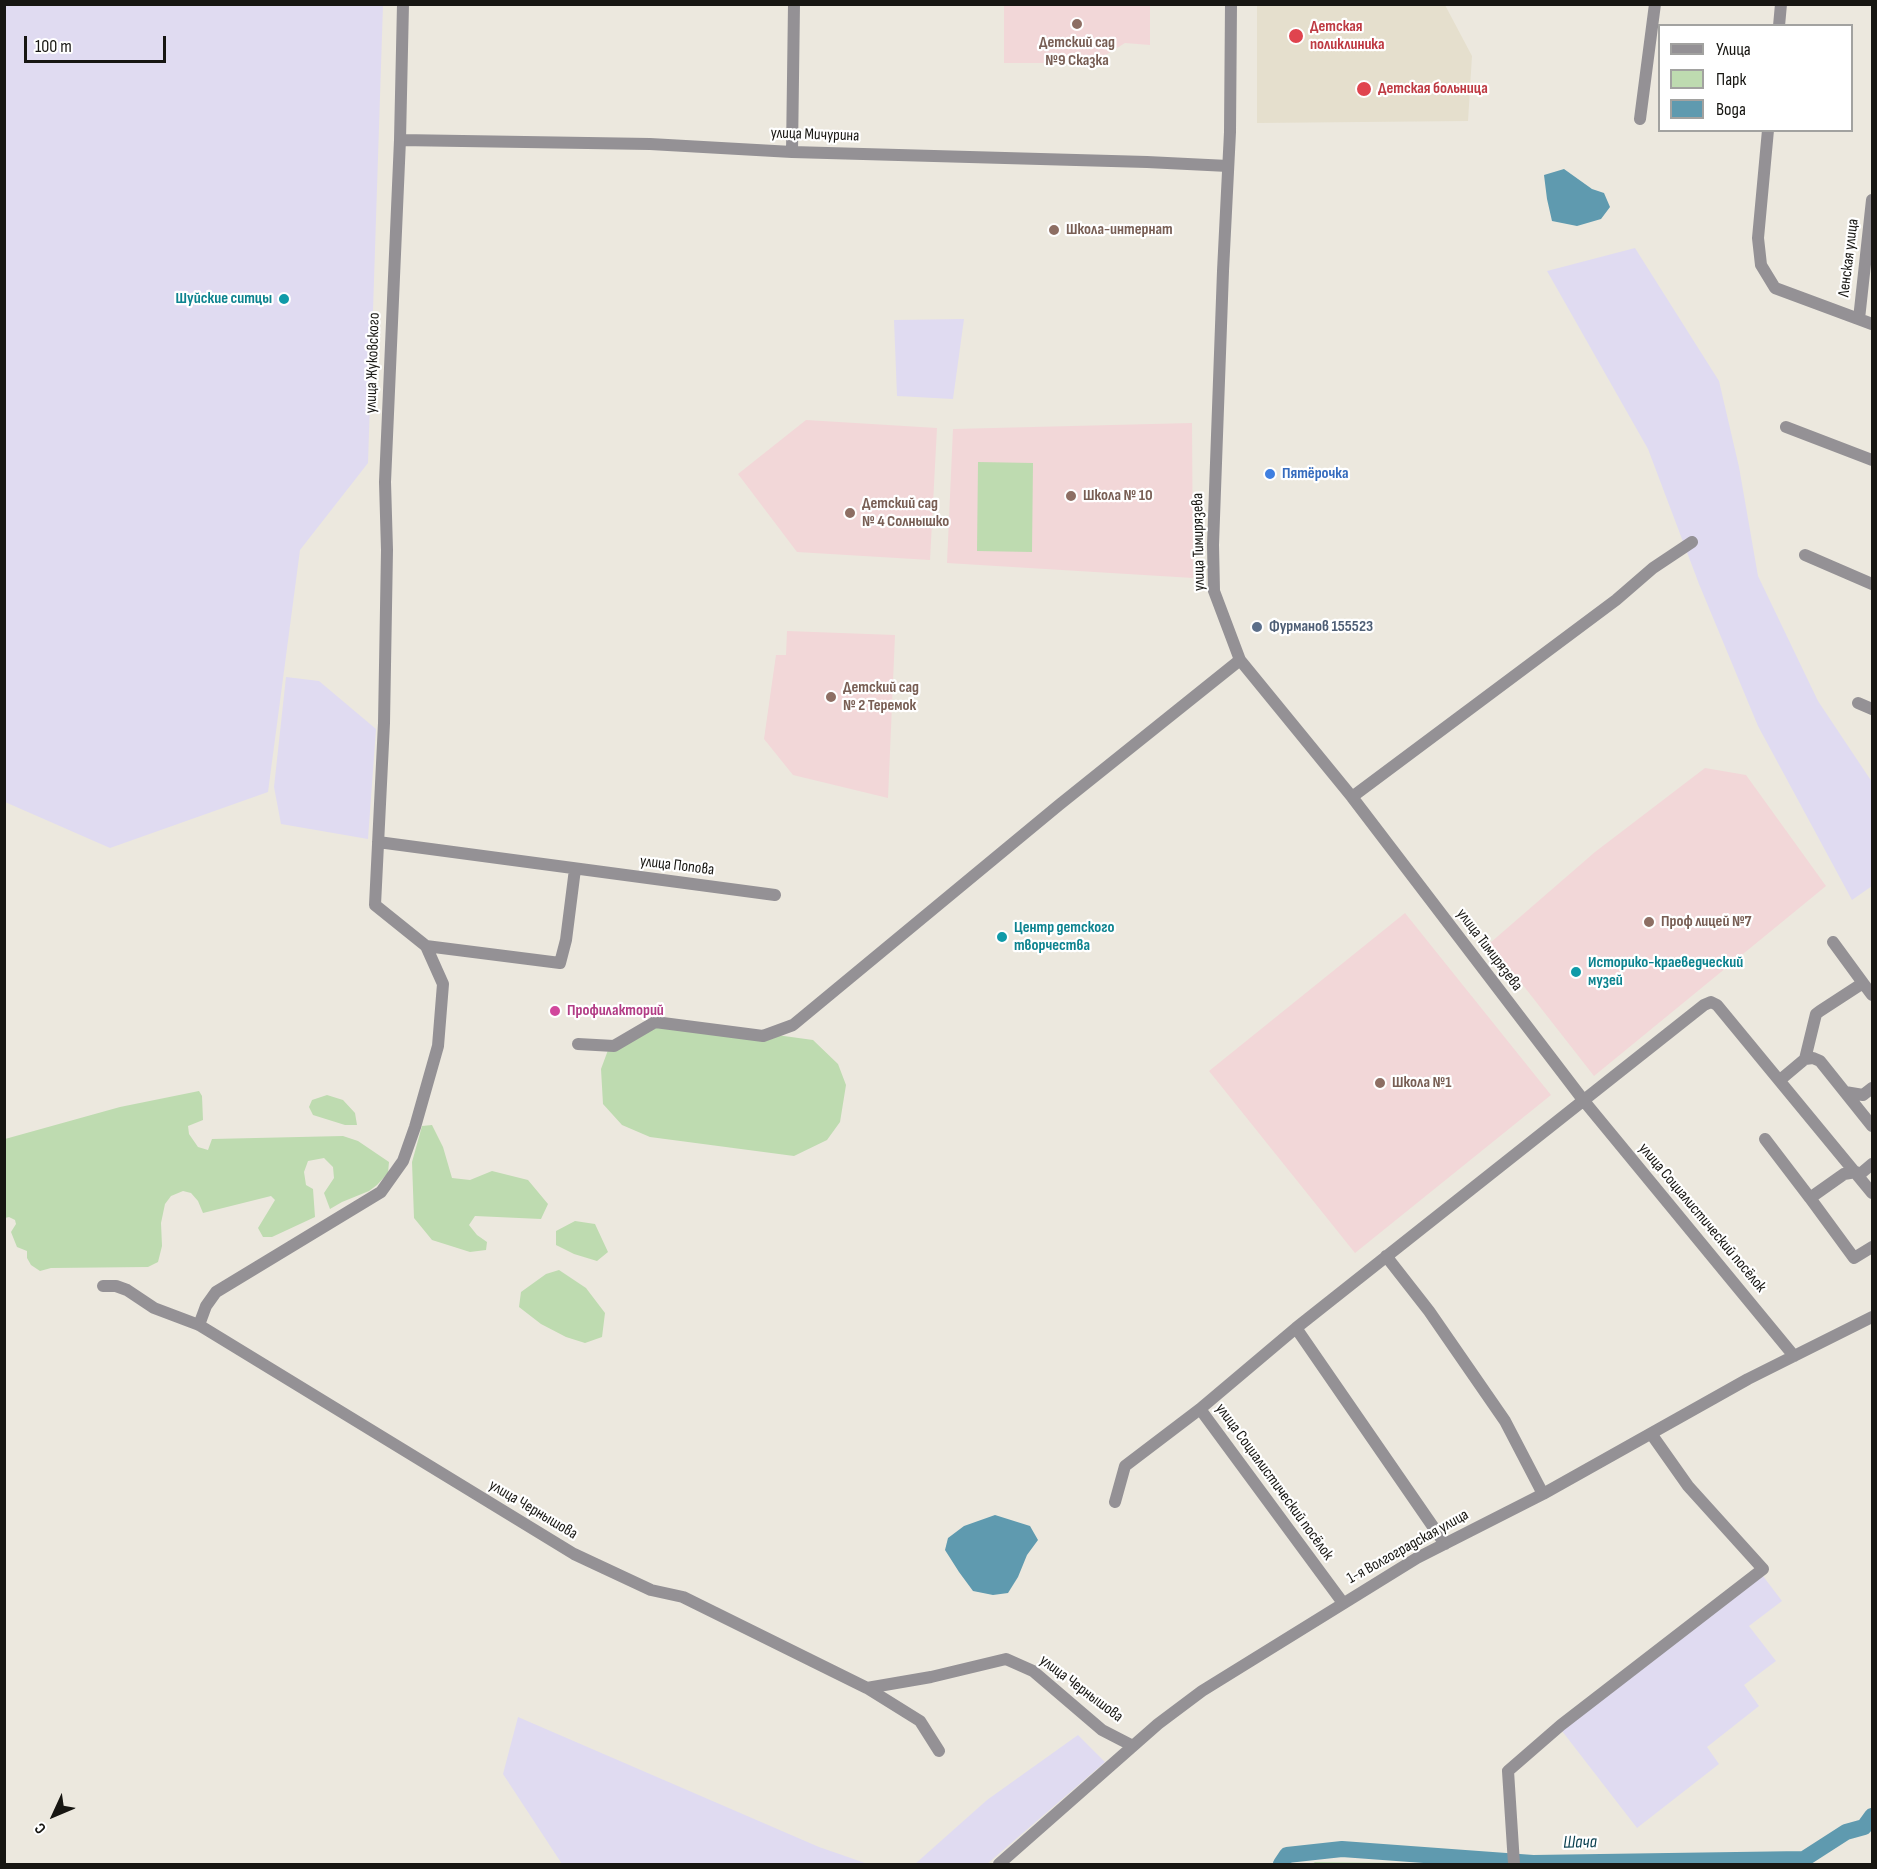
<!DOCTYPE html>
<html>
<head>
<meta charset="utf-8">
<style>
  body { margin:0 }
  #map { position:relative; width:1877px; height:1869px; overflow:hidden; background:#ece8de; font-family:"Sofia Sans Condensed",sans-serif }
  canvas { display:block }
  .frame { position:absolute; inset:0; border:6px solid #171612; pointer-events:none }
  .legend { position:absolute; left:1658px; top:24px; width:195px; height:108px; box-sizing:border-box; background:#fff; border:2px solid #a2a2a0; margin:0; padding:8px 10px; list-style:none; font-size:18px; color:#171612 }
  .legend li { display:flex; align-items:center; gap:12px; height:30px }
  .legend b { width:30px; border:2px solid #a2a2a0 }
  .north { position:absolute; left:24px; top:1785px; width:60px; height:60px; -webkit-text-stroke:4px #fff; paint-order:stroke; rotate:226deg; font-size:16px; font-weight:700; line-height:24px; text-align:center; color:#171612 }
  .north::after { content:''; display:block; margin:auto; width:21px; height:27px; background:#171612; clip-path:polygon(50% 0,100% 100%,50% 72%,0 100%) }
  .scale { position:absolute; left:24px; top:36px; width:142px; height:27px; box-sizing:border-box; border:3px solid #171612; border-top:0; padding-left:8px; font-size:18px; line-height:21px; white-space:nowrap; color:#171612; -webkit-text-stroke:4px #fff; paint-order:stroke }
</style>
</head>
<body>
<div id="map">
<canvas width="1877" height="1869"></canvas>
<div class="frame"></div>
<ul class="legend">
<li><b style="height:8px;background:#949195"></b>Улица</li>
<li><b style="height:16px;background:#bedbb0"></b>Парк</li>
<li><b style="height:16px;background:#5f9aaf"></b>Вода</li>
</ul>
<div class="north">С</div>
<div class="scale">100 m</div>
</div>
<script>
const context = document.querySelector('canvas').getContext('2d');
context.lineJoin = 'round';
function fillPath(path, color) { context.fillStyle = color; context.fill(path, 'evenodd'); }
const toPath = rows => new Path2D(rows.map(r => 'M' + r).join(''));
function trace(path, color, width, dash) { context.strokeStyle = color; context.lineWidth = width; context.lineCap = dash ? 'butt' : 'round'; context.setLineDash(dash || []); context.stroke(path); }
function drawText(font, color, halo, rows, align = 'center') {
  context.font = font + ' "Sofia Sans Condensed",sans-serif'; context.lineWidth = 4.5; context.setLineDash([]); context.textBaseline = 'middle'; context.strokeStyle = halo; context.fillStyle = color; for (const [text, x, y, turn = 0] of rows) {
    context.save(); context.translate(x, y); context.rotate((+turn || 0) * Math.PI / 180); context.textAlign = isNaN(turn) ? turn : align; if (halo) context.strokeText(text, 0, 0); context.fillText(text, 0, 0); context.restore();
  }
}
fillPath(toPath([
  [1257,5,1445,5,1472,56,1468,121,1257,123]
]), '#e5dfcd');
fillPath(toPath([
  [5,4,383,5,368,463,300,550,268,792,110,848,5,802],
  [1635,248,1719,381,1739,467,1758,576,1818,701,1872,782,1872,886,1852,900,1758,726,1699,584,1648,449,1547,271],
  [964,319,953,399,897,396,894,320],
  [286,677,319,681,376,729,368,839,281,824,274,787],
  [1763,1576,1782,1601,1749,1626,1776,1661,1744,1685,1759,1706,1707,1747,1719,1764,1637,1828,1562,1731],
  [518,1717,819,1847,868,1864,562,1864,503,1774],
  [1078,1735,1105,1762,987,1864,915,1864,987,1800]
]), '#e0dbf1');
fillPath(toPath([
  [1004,5,1150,5,1150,45,1125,43,1093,63,1004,63],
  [806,420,937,428,930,560,797,552,738,474],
  [1192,423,1193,578,947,563,953,429],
  [787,631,895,635,888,798,793,775,764,739,776,655,786,655],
  [1705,768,1746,775,1826,886,1594,1076,1490,943,1595,852],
  [1405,913,1551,1095,1355,1253,1209,1071]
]), '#f2d7d8');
fillPath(toPath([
  [978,462,1033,463,1032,552,977,551],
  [653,1018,813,1040,838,1064,846,1085,840,1122,827,1140,794,1156,650,1137,622,1125,603,1104,601,1069,611,1042],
  [199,1091,202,1096,203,1120,188,1126,189,1134,198,1147,208,1150,212,1139,343,1136,358,1141,389,1162,388,1173,377,1185,369,1191,342,1202,330,1209,324,1193,334,1178,333,1167,324,1158,308,1161,304,1172,306,1185,313,1189,315,1217,272,1237,263,1237,258,1228,275,1200,271,1196,203,1213,198,1201,191,1193,183,1191,171,1196,165,1204,161,1223,162,1246,158,1262,148,1267,51,1268,40,1271,31,1265,27,1258,27,1251,17,1247,11,1232,16,1224,15,1220,9,1217,5,1218,5,1139,120,1107],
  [327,1095,343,1100,355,1113,357,1125,345,1125,313,1115,309,1107,312,1100],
  [432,1125,443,1147,452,1178,470,1180,492,1171,528,1180,548,1204,541,1219,475,1216,469,1225,477,1235,487,1242,486,1250,470,1252,432,1240,414,1218,412,1162,422,1126],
  [575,1221,595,1224,608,1252,597,1261,574,1254,556,1245,556,1231],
  [559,1270,586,1288,605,1313,602,1337,585,1343,566,1337,541,1324,519,1307,521,1292,546,1274],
  [1315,1862,1494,1864,1312,1864]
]), '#bedbb0');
fillPath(toPath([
  [1564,169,1592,189,1604,193,1610,207,1601,219,1577,226,1552,221,1547,199,1544,175],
  [995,1515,1030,1526,1038,1540,1027,1555,1018,1577,1008,1593,993,1595,973,1591,959,1572,945,1550,948,1538,964,1526]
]), '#5f9aaf');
trace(toPath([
  [1281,1864,1287,1855,1342,1849,1533,1863,1804,1859,1846,1832,1864,1827,1872,1816]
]), '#5f9aaf', 16);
trace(toPath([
  [1231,4,1230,132,1223,271,1213,545,1214,591,1240,660,1352,797,1584,1101,1794,1356],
  [1779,26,1781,4],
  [1640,119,1655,4],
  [1768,130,1758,238,1761,265,1775,288,1872,324],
  [400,140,650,144,792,152,1147,162,1228,166],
  [792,152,794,4],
  [1859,319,1872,200],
  [1786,427,1872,460],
  [1805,555,1872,584],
  [1858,703,1872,709],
  [1352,797,1616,600,1653,568,1692,542],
  [378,842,775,895],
  [1833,942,1863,983],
  [426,946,560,963,566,940,575,869],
  [578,1044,614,1046,655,1022,763,1036,793,1025,1059,805,1240,660],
  [1805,1059,1816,1014,1820,1011,1863,983,1872,995],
  [1780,1080,1805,1059,1813,1058,1820,1061,1872,1126],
  [1845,1092,1863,1095,1872,1088],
  [1765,1139,1810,1198,1844,1174,1856,1172],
  [1859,1175,1872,1164],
  [1810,1198,1854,1258,1872,1247],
  [1386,1256,1429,1311,1505,1421,1543,1494],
  [103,1286,116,1286,127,1290,154,1308,199,1325,574,1554,651,1590,683,1597,867,1688,920,1721,939,1751],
  [199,1325,206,1306,216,1292,381,1192,403,1161,415,1127,438,1046,443,984,426,946,375,905,384,723,387,550,385,482,400,140,403,4],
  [1296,1328,1445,1544],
  [1200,1409,1343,1603],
  [1115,1502,1125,1466,1200,1409,1296,1328,1704,1005,1711,1002,1717,1005,1872,1193],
  [867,1688,931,1677,1006,1659,1033,1671,1102,1730,1133,1746],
  [999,1864,1158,1724,1202,1691,1417,1558,1543,1494,1748,1379,1872,1317],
  [1514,1864,1508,1771,1561,1725,1763,1569,1688,1486,1652,1435]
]), '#949195', 12);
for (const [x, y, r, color] of [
  [1077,24,6,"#8d6e63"],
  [1296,36,8,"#e0444e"],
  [1364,89,8,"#e0444e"],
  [1054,230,6,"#8d6e63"],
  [284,299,6,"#0f9aa8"],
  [1270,474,6,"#3f7fe0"],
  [1071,496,6,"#8d6e63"],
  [850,513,6,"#8d6e63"],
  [1257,627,6,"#5c6f8a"],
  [831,697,6,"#8d6e63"],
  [1649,922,6,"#8d6e63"],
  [1002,937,6,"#0f9aa8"],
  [1576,972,6,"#0f9aa8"],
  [555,1011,6,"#d1479c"],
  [1380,1083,6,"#8d6e63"]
]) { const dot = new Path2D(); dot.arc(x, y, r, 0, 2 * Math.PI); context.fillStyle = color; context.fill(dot); trace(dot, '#fff', 2); }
drawText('bold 16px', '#be3a42', '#fff', [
  ["Детская",1310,27],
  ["поликлиника",1310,45],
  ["Детская больница",1378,89]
], 'left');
drawText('bold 16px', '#785e54', '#fff', [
  ["Детский сад",1077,43,"center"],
  ["№9 Сказка",1077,61,"center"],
  ["Школа-интернат",1066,230],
  ["Школа № 10",1083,496],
  ["Детский сад",862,504],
  ["№ 4 Солнышко",862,522],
  ["Детский сад",843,688],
  ["№ 2 Теремок",843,706],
  ["Проф лицей №7",1661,922],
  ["Школа №1",1392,1083]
], 'left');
drawText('16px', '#171612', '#fff', [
  ["улица Мичурина",815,135,2],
  ["Ленская улица",1849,258,-83],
  ["улица Жуковского",373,363,-88],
  ["улица Тимирязева",1199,542,-91],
  ["улица Попова",677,866,7],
  ["улица Тимирязева",1489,950,53],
  ["улица Социалистический посёлок",1702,1218,50],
  ["улица Социалистический посёлок",1274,1482,54],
  ["улица Чернышова",533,1510,31],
  ["1-я Волгоградская улица",1408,1547,-29],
  ["улица Чернышова",1081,1689,37]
]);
drawText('bold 16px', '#0d838f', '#fff', [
  ["Шуйские ситцы",272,299,"right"],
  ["Центр детского",1014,928],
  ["творчества",1014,946],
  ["Историко-краеведческий",1588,963],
  ["музей",1588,981]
], 'left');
drawText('bold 16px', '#366cbe', '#fff', [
  ["Пятёрочка",1282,474]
], 'left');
drawText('bold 16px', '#4e5e75', '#fff', [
  ["Фурманов 155523",1269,627]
], 'left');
drawText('bold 16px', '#b23c85', '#fff', [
  ["Профилакторий",567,1011]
], 'left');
drawText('italic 18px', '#0a4050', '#fff', [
  ["Шача",1580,1843,-1]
]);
</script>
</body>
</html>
